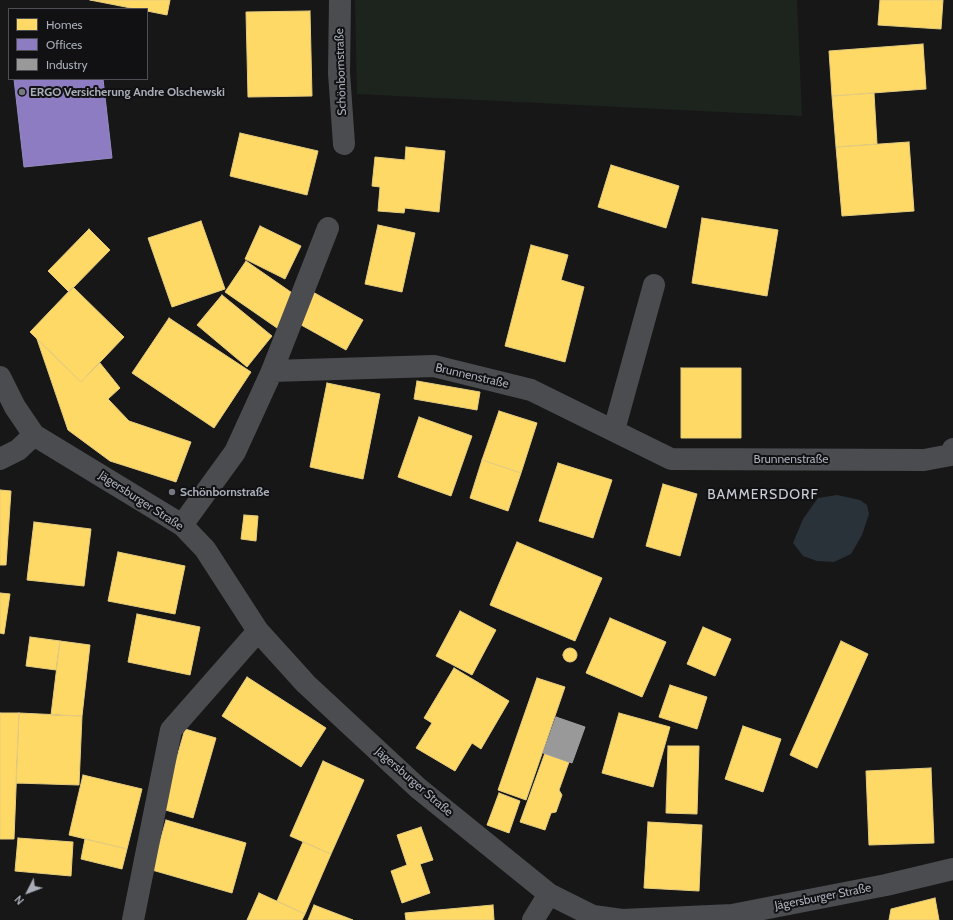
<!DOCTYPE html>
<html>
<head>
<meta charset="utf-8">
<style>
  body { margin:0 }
  #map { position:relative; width:953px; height:920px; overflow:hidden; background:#171717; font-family:Cabin,sans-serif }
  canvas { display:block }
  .legend { position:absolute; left:8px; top:8px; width:140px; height:72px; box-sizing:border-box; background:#111113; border:1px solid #4d4f55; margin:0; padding:5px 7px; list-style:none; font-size:12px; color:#a8adb8 }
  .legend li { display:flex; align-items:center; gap:8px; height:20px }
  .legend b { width:20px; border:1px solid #4d4f55 }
  .north { position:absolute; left:8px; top:872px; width:40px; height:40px; -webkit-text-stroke:3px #111113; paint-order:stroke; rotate:228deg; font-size:11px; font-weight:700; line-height:16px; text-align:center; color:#a8adb8 }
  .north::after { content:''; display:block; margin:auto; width:14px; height:18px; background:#a8adb8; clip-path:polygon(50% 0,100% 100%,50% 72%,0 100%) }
</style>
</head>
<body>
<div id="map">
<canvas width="953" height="920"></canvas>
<ul class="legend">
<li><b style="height:11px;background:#ffd966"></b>Homes</li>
<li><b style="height:11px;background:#8e7cc3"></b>Offices</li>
<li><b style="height:11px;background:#999"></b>Industry</li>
</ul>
<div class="north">N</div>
</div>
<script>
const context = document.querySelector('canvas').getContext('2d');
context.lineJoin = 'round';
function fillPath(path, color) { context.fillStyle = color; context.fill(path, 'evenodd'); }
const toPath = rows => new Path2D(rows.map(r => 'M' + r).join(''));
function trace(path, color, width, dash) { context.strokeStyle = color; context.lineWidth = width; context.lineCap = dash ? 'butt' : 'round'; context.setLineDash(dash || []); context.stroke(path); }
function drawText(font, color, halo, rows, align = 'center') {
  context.font = font + ' Cabin,sans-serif'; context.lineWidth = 4; context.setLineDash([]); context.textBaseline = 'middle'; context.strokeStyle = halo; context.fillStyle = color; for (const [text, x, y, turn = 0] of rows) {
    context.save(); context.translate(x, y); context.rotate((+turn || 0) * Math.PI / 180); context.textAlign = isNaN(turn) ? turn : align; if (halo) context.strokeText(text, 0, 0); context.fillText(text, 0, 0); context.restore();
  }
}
fillPath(toPath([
  [355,0,797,0,802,116,357,94]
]), '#1d241e');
fillPath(toPath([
  [837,495,860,500,867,505,869,514,862,535,851,554,834,562,817,561,803,556,793,543,803,519,818,498]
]), '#2a3239');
const homes = toPath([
  [90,0,170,0,167,15,147,11,147,9,136,9,90,0],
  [880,0,943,0,941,29,878,25,880,0],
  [310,11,312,96,248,97,246,12,310,11],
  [923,44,926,89,832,96,829,51,923,44],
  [874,93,877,144,836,147,832,96,874,93],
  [240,133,318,151,307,195,230,176,240,133],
  [909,142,914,211,842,216,836,147,909,142],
  [406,147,445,151,439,212,405,208,404,213,378,211,380,187,372,186,375,157,405,160,406,147],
  [611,165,679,186,666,228,598,207,611,165],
  [702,218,778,230,767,296,692,283,702,218],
  [201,221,225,289,172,307,148,238,201,221],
  [378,225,415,233,402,292,365,284,378,225],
  [260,226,301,246,285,279,245,259,260,226],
  [89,229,110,250,69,292,48,271,89,229],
  [531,245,568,255,561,280,584,287,565,362,505,346,531,245],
  [246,261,298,297,277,328,225,292,246,261],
  [73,287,124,337,81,382,30,332,73,287],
  [311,291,363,320,346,350,294,321,311,291],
  [222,295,272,336,247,367,197,325,222,295],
  [169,318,251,372,214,428,132,373,169,318],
  [37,339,81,382,100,363,120,388,108,399,129,421,191,442,176,482,110,461,68,430,37,339],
  [681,368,741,368,741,438,681,438,681,368],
  [417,381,480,392,477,410,414,399,417,381],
  [327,383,380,394,363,479,310,467,327,383],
  [499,411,537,423,521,473,482,460,499,411],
  [419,417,472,436,451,496,398,477,419,417],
  [482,460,521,473,508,511,470,498,482,460],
  [558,463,612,480,593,538,539,521,558,463],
  [663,484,697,494,680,556,646,546,663,484],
  [0,490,11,491,6,565,0,565,0,490],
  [244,515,258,516,256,541,241,539,244,515],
  [34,522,91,529,84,586,27,580,34,522],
  [517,542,602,578,575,641,490,605,517,542],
  [118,552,185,566,175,614,108,601,118,552],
  [0,593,10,594,4,634,0,633,0,593],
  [460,611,496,630,472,675,436,656,460,611],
  [137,614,200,627,190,675,128,662,137,614],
  [610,618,666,642,642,697,586,673,610,618],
  [703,627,731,639,715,676,687,664,703,627],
  [30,637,60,641,56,670,26,666,30,637],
  [60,641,90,645,82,716,51,715,60,641],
  [841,641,868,654,817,768,790,755,841,641],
  '563 655a7 7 0 1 1 14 0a7 7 0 1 1-14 0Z',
  [454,668,509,701,481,749,472,743,455,771,416,748,432,723,424,718,454,668],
  [247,677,326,728,301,767,222,716,247,677],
  [537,678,565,687,526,800,498,790,537,678],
  [670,685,707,697,697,729,659,717,670,685],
  [0,713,19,713,14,839,0,839,0,713],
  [19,713,82,716,79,785,16,783,19,713],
  [619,713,670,727,653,787,602,773,619,713],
  [743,726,781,739,763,792,725,779,743,726],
  [185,729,216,738,193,818,162,809,185,729],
  [668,746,699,746,697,814,666,813,668,746],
  [545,753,569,762,559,790,562,795,556,812,551,813,545,830,520,822,545,753],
  [323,761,364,780,331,854,290,836,323,761],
  [931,768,934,843,869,845,866,771,931,768],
  [83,775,142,789,127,849,69,835,83,775],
  [499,793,520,801,509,833,487,825,499,793],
  [166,820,246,843,232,893,152,870,166,820],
  [648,822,702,825,699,891,644,888,648,822],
  [421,827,433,860,420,864,430,893,402,903,391,871,407,865,397,835,421,827],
  [18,838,73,842,71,876,15,871,18,838],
  [85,839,127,849,122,869,81,859,85,839],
  [303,842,331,854,305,914,277,901,303,842],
  [259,893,305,914,302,920,247,920,259,893],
  [935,898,939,920,889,920,891,909,935,898],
  [314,905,353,920,308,920,314,905],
  [493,905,494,920,406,920,405,913,493,905]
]);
fillPath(homes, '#ffd966');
trace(homes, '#e5cc7f', 1);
const offices = toPath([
  [14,79,103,79,112,158,24,167,14,79]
]);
fillPath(offices, '#8e7cc3');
trace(offices, '#968bc0', 1);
const industry = toPath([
  [556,717,585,727,572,763,543,753,556,717]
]);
fillPath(industry, '#999');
trace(industry, '#9e9fa2', 1);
trace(toPath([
  [340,0,339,73,344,144],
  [272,371,434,366,531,390,671,459,924,460,951,455,953,449],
  [0,377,15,407,34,435,182,525,205,549,258,631,306,684,418,788,549,894,593,916,622,920,732,915,886,885,953,869],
  [614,430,654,285],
  [0,459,18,450,34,435],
  [182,525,235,452,272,371,328,228],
  [133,920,171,730,258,631],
  [533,920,549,894]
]), '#4b4c50', 22);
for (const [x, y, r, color] of [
  [22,92,4,"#757880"],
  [172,492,4,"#757880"]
]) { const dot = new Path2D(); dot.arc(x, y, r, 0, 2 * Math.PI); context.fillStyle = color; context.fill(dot); trace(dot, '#111113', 1.5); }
drawText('12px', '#a8adb8', '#111113', [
  ["Schönbornstraße",341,72,-92],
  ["Brunnenstraße",472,376,13],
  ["Brunnenstraße",791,459],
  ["Jägersburger Straße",141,501,33],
  ["Jägersburger Straße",414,782,41],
  ["Jägersburger Straße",823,897,-11]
]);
drawText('bold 12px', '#a8adb8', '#111113', [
  ["ERGO Versicherung Andre Olschewski",30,92],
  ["Schönbornstraße",180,492]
], 'left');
context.letterSpacing = '1px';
drawText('14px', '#c9ccd4', '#111113', [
  ["BAMMERSDORF",763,495]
]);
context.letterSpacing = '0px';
</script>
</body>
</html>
